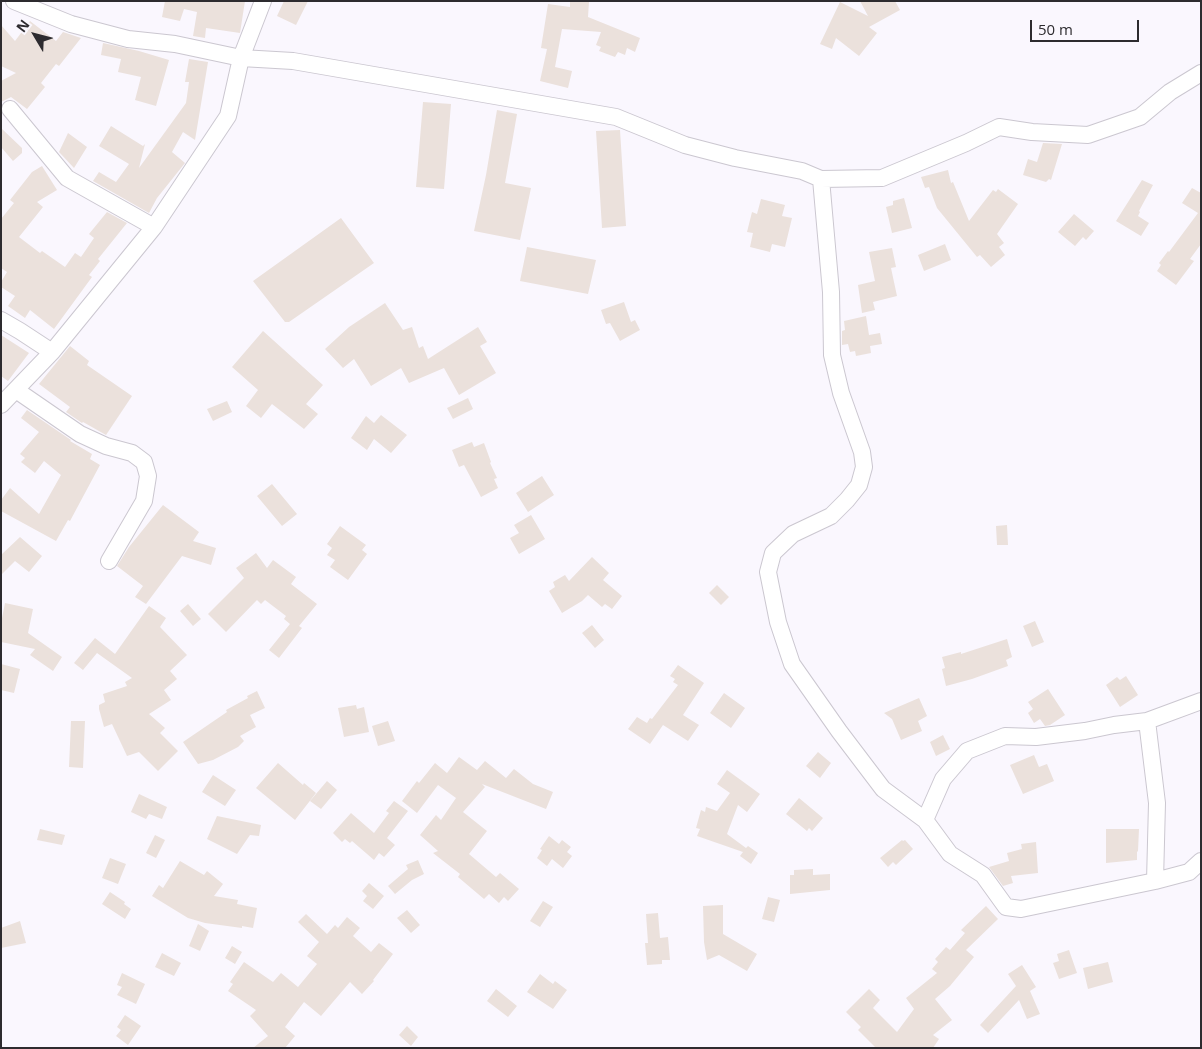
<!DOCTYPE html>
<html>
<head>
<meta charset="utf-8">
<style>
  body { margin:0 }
  #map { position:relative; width:1202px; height:1049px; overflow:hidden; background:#faf7fe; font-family:"Open Sans",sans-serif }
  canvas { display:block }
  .frame { position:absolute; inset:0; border:2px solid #2d2b2f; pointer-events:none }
  .north { position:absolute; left:10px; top:10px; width:50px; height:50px; -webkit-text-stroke:4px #faf7fe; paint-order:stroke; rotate:307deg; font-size:14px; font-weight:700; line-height:20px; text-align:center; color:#2d2b2f }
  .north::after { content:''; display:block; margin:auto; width:18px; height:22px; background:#2d2b2f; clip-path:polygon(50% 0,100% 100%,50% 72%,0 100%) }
  .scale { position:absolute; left:1030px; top:20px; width:109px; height:22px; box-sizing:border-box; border:2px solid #2d2b2f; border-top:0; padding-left:6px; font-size:15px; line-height:18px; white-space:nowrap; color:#2d2b2f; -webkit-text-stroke:4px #faf7fe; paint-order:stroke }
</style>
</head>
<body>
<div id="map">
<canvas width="1202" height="1049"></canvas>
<div class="frame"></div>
<div class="north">N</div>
<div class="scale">50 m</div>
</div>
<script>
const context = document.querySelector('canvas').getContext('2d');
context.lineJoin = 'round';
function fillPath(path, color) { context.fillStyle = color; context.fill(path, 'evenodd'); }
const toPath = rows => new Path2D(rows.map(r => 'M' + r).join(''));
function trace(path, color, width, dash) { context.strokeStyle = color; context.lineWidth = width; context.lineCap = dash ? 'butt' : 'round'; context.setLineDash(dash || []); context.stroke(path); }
fillPath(toPath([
  [165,1,245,1,240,33,206,28,205,38,193,36,197,12,184,9,180,21,162,17],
  [284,1,308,1,296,25,277,16],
  [570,1,589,2,588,17,640,38,635,52,627,48,625,55,618,52,615,57,599,51,601,47,596,45,601,32,562,29,555,67,572,71,568,88,540,81,547,49,541,48,548,4,570,7],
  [860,1,895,1,900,10,869,27,877,33,859,56,836,38,832,49,820,44,840,2,868,16],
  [30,21,56,41,63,32,81,38,59,66,56,64,41,83,45,87,27,109,11,97,1,102,1,81,16,73,1,66,1,25,15,41],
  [103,43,139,51,169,60,156,106,135,100,141,77,118,72,121,59,101,55],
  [189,59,208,62,195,140,183,132,172,152,185,163,157,198,149,213,93,181,99,172,116,182,129,164,99,146,111,126,143,146,145,144,139,168,186,103,189,82,185,82],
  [423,102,451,104,444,189,416,187],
  [497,110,517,114,505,183,531,188,520,240,474,231,486,175],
  [1,128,22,148,22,153,13,161,1,147],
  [620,130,626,226,602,228,596,131],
  [68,133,87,147,74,168,59,152],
  [1043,143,1062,144,1051,180,1049,179,1046,182,1023,175,1028,159,1037,162],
  [42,166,57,190,37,202,43,207,19,237,40,253,42,251,65,267,75,253,81,257,94,238,89,234,107,212,127,223,98,259,100,261,89,275,92,277,54,329,30,310,25,318,8,306,15,296,1,287,1,282,7,272,1,268,1,219,14,203,10,200,32,172],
  [948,170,951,183,953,182,969,221,993,190,996,192,998,189,1018,204,997,234,1004,243,999,247,1005,255,991,267,980,255,977,257,937,208,929,187,925,188,921,177],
  [1142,180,1153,185,1139,211,1140,212,1138,216,1149,223,1141,236,1116,221],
  [1192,188,1201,193,1201,244,1190,259,1194,261,1176,285,1157,271,1161,265,1159,263,1168,251,1169,252,1198,213,1182,203],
  [904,198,912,228,892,233,886,207,893,205,893,201],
  [761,199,785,205,782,216,792,218,785,247,772,244,770,252,750,247,753,233,747,232,752,212,757,214],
  [1074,214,1094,231,1086,240,1083,237,1075,246,1058,232],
  [341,218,374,263,289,322,285,322,253,281],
  [945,244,951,260,924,271,918,255],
  [527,247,596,260,588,294,520,281],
  [892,248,896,267,891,268,897,296,873,302,875,310,862,313,858,285,875,281,869,252],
  [624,302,631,322,635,320,640,330,620,341,610,323,606,324,601,310],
  [385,303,403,330,412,327,419,348,423,346,428,359,478,327,487,342,480,346,496,373,459,395,444,368,409,383,401,368,371,386,354,359,343,368,325,349,349,327],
  [866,316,869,335,880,333,882,344,870,346,871,353,856,356,855,351,850,352,848,344,842,345,842,331,845,330,844,321],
  [263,331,323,385,306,404,318,414,304,429,272,404,261,418,246,406,258,390,232,367],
  [1,335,29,353,8,381,1,376],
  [70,346,89,361,87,365,132,396,106,435,83,422,82,423,66,412,70,407,39,384],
  [468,398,473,409,453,419,447,408],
  [227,401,232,412,213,421,207,409],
  [27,410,71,440,70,441,92,454,90,459,100,465,70,521,68,520,56,541,1,511,1,500,10,488,39,514,61,475,44,461,35,473,21,462,25,458,20,454,39,432,21,418],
  [381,415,407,435,391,453,374,439,367,450,351,438,366,416,374,423],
  [472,442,474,447,484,443,491,462,490,463,497,478,494,479,498,488,481,497,464,465,459,467,452,450],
  [542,476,554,495,528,512,516,493],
  [272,484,297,514,282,526,257,496],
  [163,505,199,532,193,541,216,548,211,565,182,556,146,604,135,597,143,586,117,566,129,547],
  [531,515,545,539,519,554,510,538,519,533,514,525],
  [1007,525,1008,545,997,545,996,526],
  [340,526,366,545,362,550,367,554,348,580,330,567,335,560,327,555,332,548,327,544],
  [20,537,42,556,29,572,15,561,1,575,1,555],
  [256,553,267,568,273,560,296,577,291,584,317,604,299,626,302,628,279,658,269,650,290,624,284,619,286,616,265,600,261,604,257,600,226,632,208,614,244,578,236,568],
  [592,557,609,573,603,580,622,596,612,609,605,604,602,607,588,595,582,601,562,613,549,591,555,587,553,582,565,575,569,581],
  [717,585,729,597,721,605,709,593],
  [5,603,33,609,28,633,62,657,53,671,30,655,35,649,1,642,1,623],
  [188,604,201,619,193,626,180,611],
  [149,606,166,618,160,627,187,655,170,671,177,679,164,690,171,700,149,714,165,728,160,733,178,751,158,771,139,752,127,756,112,724,104,727,99,709,99,705,105,702,103,694,127,686,125,682,132,678,97,653,83,670,74,663,95,638,115,654],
  [1035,621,1044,642,1032,647,1023,626],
  [592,625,604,640,595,648,582,633],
  [1007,639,1012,657,1006,660,1008,666,972,679,946,686,942,669,945,668,942,657,961,652,961,654],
  [1,664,20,669,14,693,1,690],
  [678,665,704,683,683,715,699,725,688,741,663,725,650,744,628,729,637,717,647,723,650,718,652,719,678,685,673,682,675,679,670,676],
  [1126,676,1138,695,1120,707,1106,685,1117,677,1120,680],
  [1048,689,1065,715,1050,725,1045,726,1040,719,1034,723,1028,713,1033,709,1028,702],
  [257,691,265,708,250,715,256,727,240,736,244,741,238,747,213,760,198,764,183,742,227,712,226,710,248,698,247,696],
  [724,693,745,708,731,728,710,713],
  [919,698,927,716,918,721,922,731,901,740,892,719,884,713],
  [356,705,357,709,364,707,369,732,344,737,338,708],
  [71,721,85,721,83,768,69,767],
  [388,721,395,741,378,746,372,726],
  [943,735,950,749,936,756,930,742],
  [818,752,831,763,820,778,806,766],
  [1034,755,1039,767,1047,764,1054,781,1023,794,1010,765],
  [459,757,477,770,485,761,506,778,514,769,533,784,553,792,546,809,482,784,485,787,463,812,487,831,469,854,496,877,500,873,519,889,508,901,504,897,499,903,489,894,484,899,458,877,460,874,433,853,438,851,420,835,436,815,441,820,456,798,438,785,417,813,402,801,417,781,419,783,435,763,447,773],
  [278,763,303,785,304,783,316,793,295,820,256,788],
  [727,770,760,794,747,812,738,805,727,834,746,848,748,846,758,853,751,864,740,856,743,852,697,836,700,829,696,828,701,810,705,812,706,807,717,811,730,793,717,784],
  [213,775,236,790,225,806,202,792],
  [327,781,337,790,321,809,310,801],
  [139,794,167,807,162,819,149,814,146,819,131,812],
  [799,798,823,818,812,831,809,828,807,831,786,814],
  [394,801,408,811,387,838,395,845,384,857,379,853,374,860,352,841,350,843,345,839,342,842,333,833,351,813,374,833,389,813,386,811],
  [217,816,261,825,259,836,250,835,237,854,207,839],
  [40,829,65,835,62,845,37,840],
  [1106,829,1139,829,1138,851,1137,852,1137,860,1106,863],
  [155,835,165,840,156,858,146,853],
  [549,836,559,844,562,840,571,847,567,852,572,856,563,868,552,859,547,866,537,858,542,850,540,849],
  [902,840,903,841,905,840,913,849,896,865,893,862,888,867,880,858],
  [1036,842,1038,873,1011,876,1013,883,1003,886,989,867,1009,861,1007,853,1022,849,1021,844],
  [110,858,126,864,118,884,102,878],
  [418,860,424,874,412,880,395,894,388,886,408,869,406,865],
  [180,861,204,875,207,871,223,884,214,896,238,900,237,904,257,908,253,928,242,926,242,928,205,923,188,918,152,896,159,885,163,888],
  [813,869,813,875,830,874,830,890,790,894,790,875,794,875,794,870],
  [369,883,384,896,373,909,363,901,367,896,362,891],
  [110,892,125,902,124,904,131,909,125,919,102,904],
  [768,897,780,900,774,922,762,919],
  [543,901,553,907,540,927,530,921],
  [723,905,723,934,757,954,747,971,719,955,707,960,704,942,703,906],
  [986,906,998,919,966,950,974,957,950,986,935,999,952,1020,933,1035,939,1039,933,1048,876,1048,858,1030,861,1027,846,1012,869,989,880,1000,873,1008,897,1032,914,1009,906,998,937,973,932,969,938,962,935,959,946,947,950,950,965,933,961,930],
  [407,910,420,925,411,933,397,918],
  [658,913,660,938,668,937,670,960,662,960,662,964,647,965,645,943,648,943,646,914],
  [306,914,327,934,335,925,338,928,347,917,360,928,353,936,371,952,379,943,393,954,373,980,374,981,362,994,350,982,321,1016,304,1002,285,1027,295,1036,285,1048,253,1048,268,1036,250,1016,256,1010,228,991,233,984,230,982,244,962,273,982,281,973,298,987,317,964,307,956,319,942,298,922],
  [20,921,26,943,1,948,1,928],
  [198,924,209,931,200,951,189,946],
  [232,946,242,952,235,964,225,958],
  [1069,950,1077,973,1059,979,1053,963,1059,961,1057,954],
  [162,953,181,963,174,976,155,967],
  [1108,962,1113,982,1088,989,1083,968],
  [1022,965,1036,987,1030,991,1040,1014,1027,1019,1019,1000,988,1033,980,1025,1016,986,1008,974],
  [122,973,145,984,136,1004,117,995,122,987,117,985],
  [540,974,553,984,555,981,567,990,553,1009,527,992],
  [496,989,517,1006,508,1017,487,1001],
  [125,1015,141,1026,128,1045,116,1036,121,1030,117,1027],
  [407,1026,418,1037,411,1046,399,1035]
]), '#ebe1dc');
const street = toPath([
  [14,1,71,24,128,39,175,44,241,58,293,61,616,117,685,145,735,158,802,171,821,179,882,178,966,143,999,127,1032,132,1088,135,1140,117,1170,92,1201,73],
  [10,109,67,178,154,227],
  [821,179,831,292,832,355,841,393,862,452,864,467,859,485,847,500,831,516,793,534,773,553,768,572,778,622,792,664,839,731,883,789,925,820,950,854,983,875,1006,907,1021,909,1155,881,1189,872,1201,861],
  [1,320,20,331,52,352],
  [16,390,80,434,106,446,132,453,144,462,148,476,144,501,109,561],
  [1,405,52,352,154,227,228,116,241,58,263,1],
  [925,820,943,779,967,751,1005,736,1036,737,1085,731,1114,725,1147,721],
  [1155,881,1157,803,1147,721,1201,701]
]);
trace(street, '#cbc7d0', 18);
trace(street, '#fff', 16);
</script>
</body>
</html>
